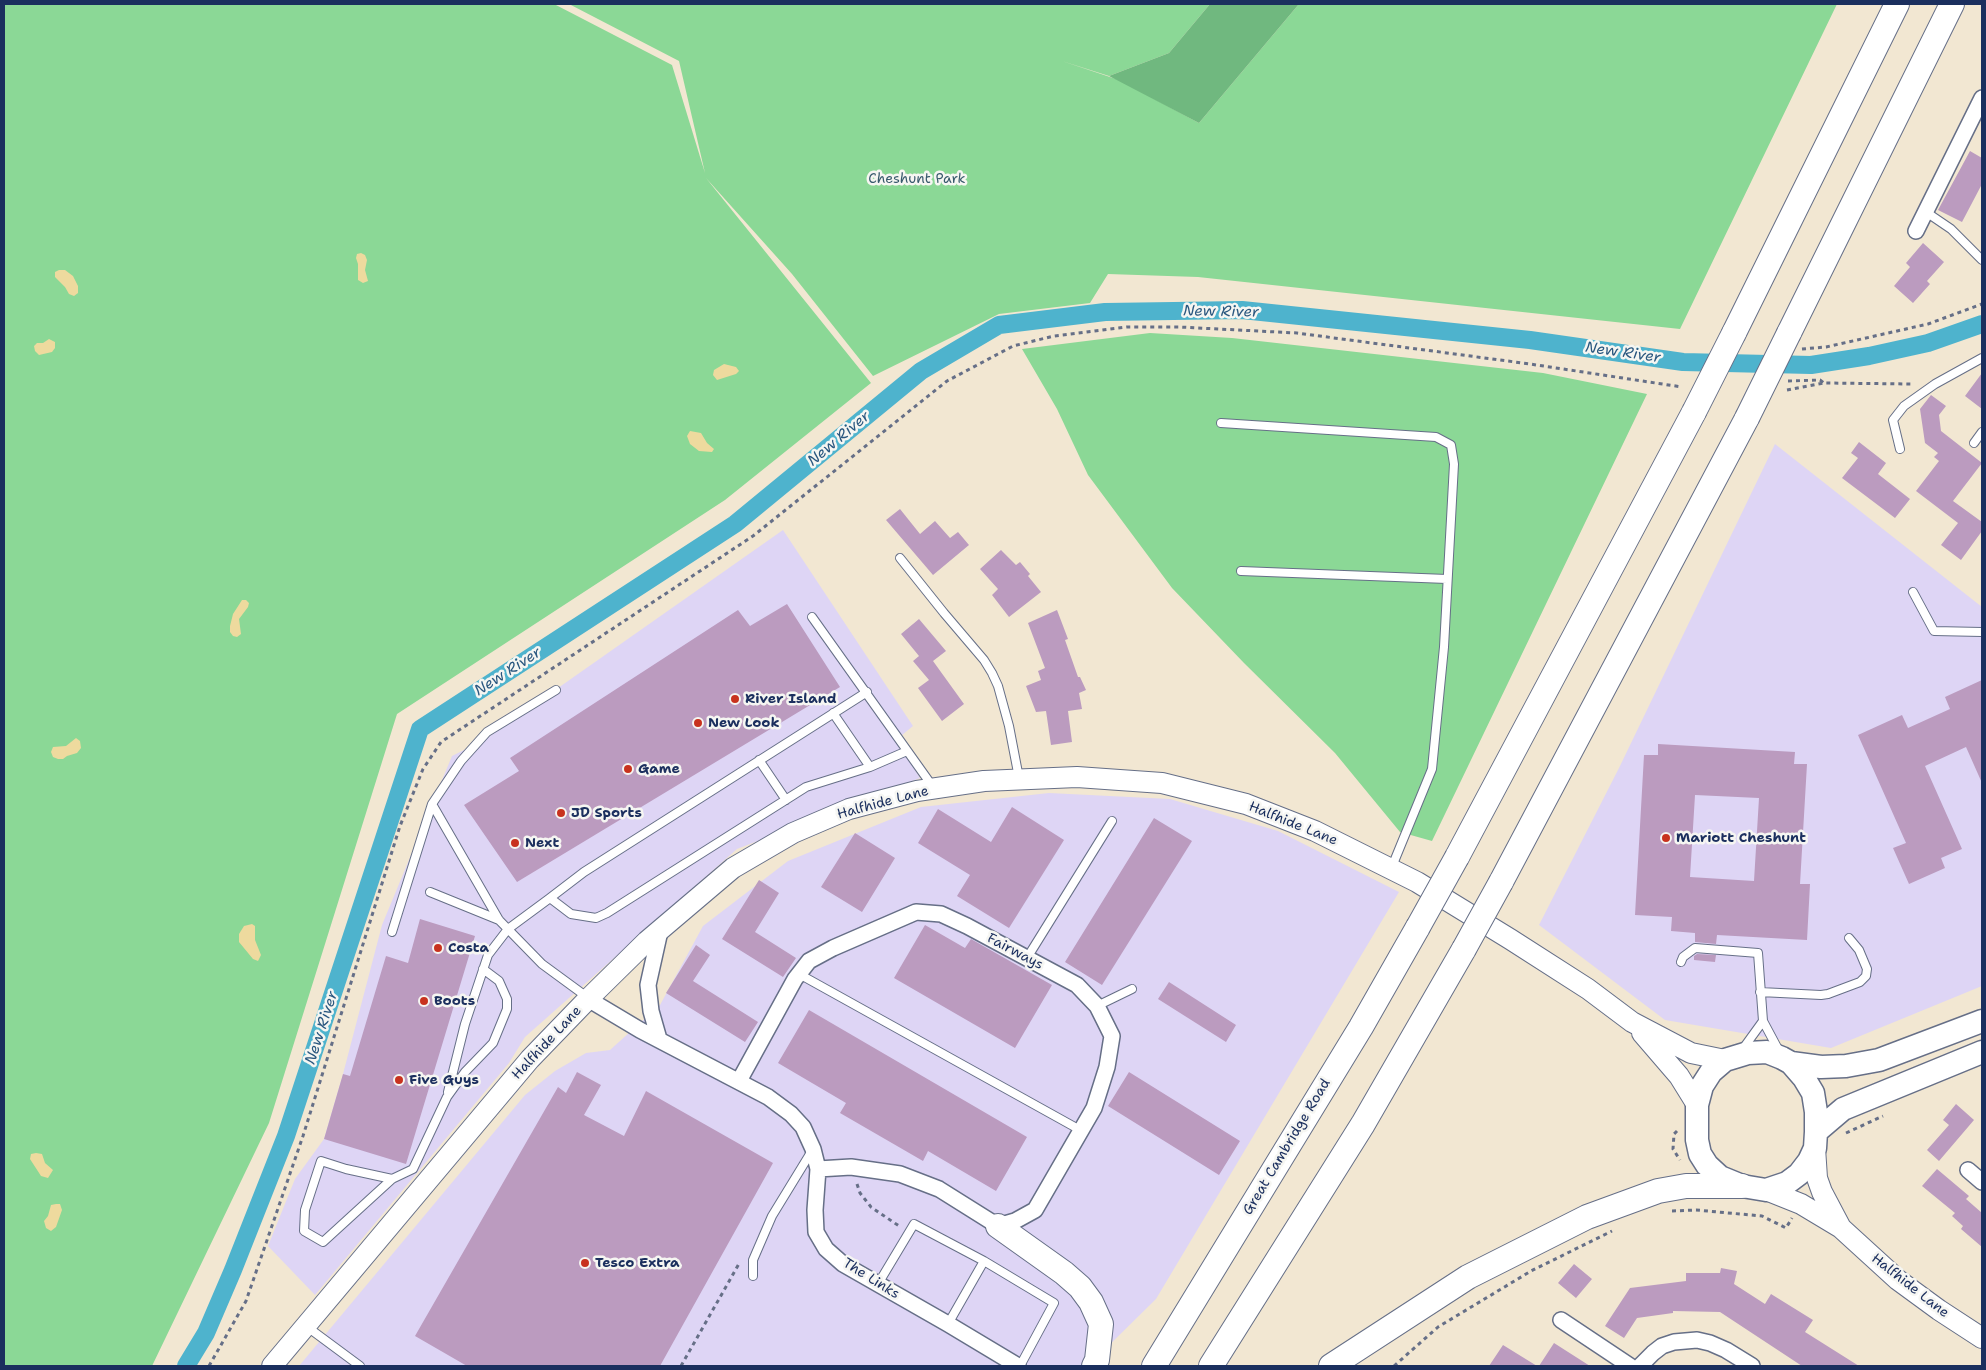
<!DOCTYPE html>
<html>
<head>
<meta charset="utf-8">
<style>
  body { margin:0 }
  #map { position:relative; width:1986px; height:1370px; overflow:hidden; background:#f2e7d2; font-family:"Shantell Sans",sans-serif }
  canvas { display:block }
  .frame { position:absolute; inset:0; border:5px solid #1b2f5e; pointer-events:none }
</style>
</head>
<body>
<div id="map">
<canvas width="1986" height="1370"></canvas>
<div class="frame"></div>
</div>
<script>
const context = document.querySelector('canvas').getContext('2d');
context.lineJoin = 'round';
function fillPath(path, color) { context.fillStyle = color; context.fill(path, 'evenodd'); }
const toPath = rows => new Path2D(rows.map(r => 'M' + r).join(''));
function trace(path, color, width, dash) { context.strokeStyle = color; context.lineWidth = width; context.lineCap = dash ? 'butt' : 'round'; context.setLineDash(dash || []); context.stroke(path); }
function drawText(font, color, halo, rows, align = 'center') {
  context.font = font + ' "Shantell Sans",sans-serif'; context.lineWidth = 5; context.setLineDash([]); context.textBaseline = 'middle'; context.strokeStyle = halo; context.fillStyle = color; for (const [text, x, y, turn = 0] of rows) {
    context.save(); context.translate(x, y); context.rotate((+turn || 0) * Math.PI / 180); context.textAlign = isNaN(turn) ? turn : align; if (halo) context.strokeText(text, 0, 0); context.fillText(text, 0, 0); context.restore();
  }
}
fillPath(toPath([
  [1775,444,1982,607,1982,986,1831,1048,1665,1020,1539,925,1619,768],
  [783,530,913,726,896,740,920,778,737,849,525,1037,509,1063,315,1295,268,1246,295,1179,324,1139,343,1074,382,925,452,756,484,740],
  [1049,793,1170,799,1278,831,1399,892,1156,1299,1088,1366,299,1366,525,1095,555,1071,586,1053,610,1050,660,1005,703,926,788,861,921,807]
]), '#ded5f5');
fillPath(toPath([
  [4,4,554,4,672,65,705,173,679,61,569,4,1210,4,1169,53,1109,76,1062,61,1119,80,1199,123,1299,4,1837,4,1680,329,1198,277,1108,274,1090,303,999,314,873,376,792,274,706,178,871,383,725,500,397,714,269,1123,152,1366,4,1366],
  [1150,333,1232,338,1543,373,1647,394,1432,841,1400,832,1335,753,1244,663,1172,588,1088,475,1057,409,1022,349]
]), '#8bd896');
fillPath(toPath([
  [1210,4,1299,4,1199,123,1109,76,1169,53]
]), '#70b87f');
fillPath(toPath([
  [361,253,365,255,367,260,365,270,368,281,363,283,358,280,358,264,356,258,357,254],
  [59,270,65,270,73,276,78,286,78,293,74,296,69,294,65,287,55,277,55,272],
  [49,339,55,342,55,348,52,352,39,355,35,351,34,346,37,343,43,343],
  [724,364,736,367,739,371,736,374,717,380,713,375,714,370],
  [690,431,701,433,707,443,714,449,712,452,699,451,690,444,687,436],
  [242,600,246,600,249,603,248,607,239,619,241,634,237,637,233,636,230,632,230,626,233,614],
  [76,738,80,741,81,748,77,753,67,756,63,759,58,759,53,757,51,752,53,747,66,746],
  [252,924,255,926,255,940,261,955,258,961,253,959,239,942,239,934,244,926],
  [36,1153,42,1154,45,1163,53,1170,48,1178,41,1176,30,1159,31,1154],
  [56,1204,60,1204,62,1210,56,1227,51,1231,46,1228,44,1221,48,1216,51,1205]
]), '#eeda9e');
trace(toPath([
  [186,1366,206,1333,233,1270,286,1136,420,729,735,524,921,371,999,325,1105,312,1242,310,1530,340,1683,362,1811,365,1869,356,1928,343,1982,324]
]), '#4eb3cd', 18);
fillPath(toPath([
  [1970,151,1982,158,1982,184,1962,222,1938,210],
  [1923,243,1944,262,1927,281,1930,284,1913,303,1894,286,1910,267,1906,263],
  [1982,373,1982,409,1965,396],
  [1931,395,1946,406,1939,415,1941,431,1982,463,1953,501,1982,522,1982,531,1961,560,1941,545,1958,523,1916,491,1939,461,1934,457,1938,453,1925,443,1920,409],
  [1859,442,1886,463,1878,474,1910,499,1895,518,1842,478,1858,458,1851,453],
  [900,509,920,534,935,521,950,538,958,532,969,545,933,575,886,520],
  [1001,550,1016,565,1020,562,1030,574,1028,576,1041,592,1009,617,992,595,998,589,980,569],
  [787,604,840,687,517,882,464,805,519,771,510,758,738,610,750,626],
  [1057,610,1068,639,1065,640,1078,677,1080,677,1086,690,1079,693,1082,709,1068,711,1072,742,1051,745,1046,711,1036,712,1026,686,1041,680,1038,671,1045,668,1028,623],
  [919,619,946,651,933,661,964,704,942,721,918,688,929,680,913,661,919,656,901,634],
  [1982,680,1982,783,1966,747,1925,766,1962,849,1941,858,1945,868,1909,884,1893,848,1906,843,1858,735,1902,715,1908,728,1950,709,1945,697],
  [1658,744,1795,752,1794,764,1807,764,1800,884,1810,884,1807,940,1717,935,1716,944,1695,942,1695,933,1671,931,1672,917,1635,915,1644,755,1658,755],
  [1695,795,1759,798,1754,881,1690,877],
  [1012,807,1064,840,1009,928,957,896,970,875,918,843,938,809,991,842],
  [1154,818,1192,841,1102,985,1065,962],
  [855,833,895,858,862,912,821,887],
  [759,880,779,893,755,932,796,958,783,977,722,939],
  [420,919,475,936,406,1164,324,1139,343,1074,350,1076,386,956,408,963],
  [925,925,965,948,971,939,1052,985,1015,1048,894,978],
  [696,945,710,955,693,981,758,1022,745,1042,666,993],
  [1697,954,1716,955,1715,962,1694,960,1694,956],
  [1169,982,1236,1025,1226,1042,1158,999],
  [809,1010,1027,1137,996,1191,928,1151,923,1161,840,1113,846,1103,778,1063],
  [577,1072,601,1085,584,1115,624,1136,646,1091,773,1163,660,1366,467,1366,415,1336,558,1087,566,1093],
  [1129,1072,1240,1141,1219,1175,1108,1106],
  [1956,1104,1974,1120,1939,1161,1927,1150,1949,1125,1943,1120],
  [1937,1169,1969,1196,1966,1199,1982,1213,1982,1247,1961,1229,1963,1226,1952,1216,1955,1213,1922,1186],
  [1574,1264,1592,1279,1576,1298,1558,1283],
  [1721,1268,1737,1271,1734,1284,1765,1304,1771,1294,1813,1320,1805,1332,1859,1366,1802,1366,1720,1312,1673,1311,1673,1313,1637,1318,1624,1338,1605,1326,1630,1288,1686,1281,1686,1273,1720,1273],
  [1554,1343,1590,1366,1539,1366],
  [1503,1345,1537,1366,1489,1366]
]), '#bb9bbf');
const service = toPath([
  [1926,212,1951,229,1982,260],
  [1221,423,1436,437,1451,445,1454,464,1444,647,1432,769,1391,869],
  [1974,443,1982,432],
  [1900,449,1893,420,1904,406,1935,384,1982,358],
  [900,558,944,613,984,660,992,673,998,686,1009,726,1019,778],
  [1241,571,1447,579],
  [1913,592,1934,631,1982,632],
  [812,617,933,787],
  [556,690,487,732,461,761,432,804,499,920,542,964,587,997],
  [867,692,584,872,550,898,571,914,596,918,607,913,806,787,870,767,907,751],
  [833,713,870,767],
  [759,760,786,800],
  [430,892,499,920],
  [392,932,432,804],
  [1027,958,1112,821],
  [1681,962,1683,957,1695,948,1758,953,1763,1021,1779,1051],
  [799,974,1082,1131],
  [1760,992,1821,995,1828,994,1860,982,1866,976,1867,969,1859,950,1849,938],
  [1097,1006,1132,989],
  [1742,1050,1763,1021],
  [448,1092,465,1024,488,955,508,929,550,898],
  [392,1179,346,1169,321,1161,305,1210,304,1231,323,1242,392,1179,413,1169,447,1097,465,1072,493,1043,507,1009,507,999,499,981,483,969],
  [753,1276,753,1260,772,1216,813,1149],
  [878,1284,914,1224,984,1261,1054,1303,1020,1366],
  [948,1324,984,1261],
  [306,1326,360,1366]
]);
const minor = toPath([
  [1916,231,1982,98],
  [588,999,640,1030,768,1097,791,1114,803,1127,813,1149,818,1169,815,1210,816,1232,826,1249,843,1264,948,1324,1018,1366],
  [659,1039,651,1011,648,985,660,931],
  [739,1081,795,979,809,961,833,948,916,912,941,914,967,926,1077,985,1097,1006,1112,1036,1107,1067,1094,1108,1035,1210,1015,1221,998,1226,939,1189,900,1174,851,1167,818,1169],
  [1968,1170,1982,1182],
  [1561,1320,1630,1366],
  [1640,1366,1653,1353,1662,1346,1674,1342,1697,1340,1710,1343,1726,1350,1752,1366]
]);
const secondary = toPath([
  [1642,1033,1679,1076,1697,1105],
  [1815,1148,1817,1178,1822,1192,1841,1228],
  [1766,1190,1801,1204,1841,1228,1898,1280,1939,1310,1982,1338],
  [272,1366,530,1059,588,999,647,941,733,868,793,833,849,809,917,791,984,781,1077,777,1162,783,1246,804,1315,831,1417,882,1510,939,1588,989,1632,1022,1691,1053,1725,1060]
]);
const primary = toPath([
  [1767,1052,1782,1058,1791,1063,1804,1078,1813,1093,1816,1112,1816,1132,1815,1148,1809,1161,1799,1174,1787,1183,1766,1190,1742,1186,1720,1177,1707,1165,1700,1154,1697,1140,1697,1105,1702,1086,1711,1072,1725,1060,1748,1053,1767,1052],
  [1791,1063,1821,1067,1846,1066,1879,1060,1982,1021],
  [1816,1132,1843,1109,1982,1052]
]);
const trunk = toPath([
  [1734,333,1897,4],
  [1789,333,1952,4],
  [1457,857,1694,412],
  [1501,882,1747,418],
  [998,1226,1064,1273,1080,1287,1091,1302,1101,1324,1097,1360,1094,1366],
  [1154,1366,1361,1027,1418,927],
  [1211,1366,1363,1124,1464,949],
  [1331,1366,1468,1277,1587,1217,1658,1191,1686,1186,1742,1186]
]);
trace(service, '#666f87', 10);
trace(minor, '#666f87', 18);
trace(secondary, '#666f87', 22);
trace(primary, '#666f87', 25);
trace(trunk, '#666f87', 26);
trace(toPath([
  [1802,349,1826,347,1928,324,1982,304],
  [1788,381,1820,380,1824,383],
  [1787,390,1824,383,1913,384],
  [1677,1131,1674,1134,1673,1149,1680,1160],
  [1846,1133,1883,1116],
  [857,1184,860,1193,871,1207,899,1226],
  [1672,1211,1696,1210,1762,1216,1786,1228,1792,1218],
  [209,1366,246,1301,303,1136,400,826,423,769,441,742,753,536,947,381,1013,346,1054,336,1127,327,1179,327,1297,333,1530,364,1682,387],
  [681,1366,740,1262],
  [1394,1366,1438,1327,1531,1271,1612,1231]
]), '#666f87', 3, [4, 4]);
trace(service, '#fff', 8);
trace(minor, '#fff', 15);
trace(secondary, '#fff', 20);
trace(primary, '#fff', 22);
trace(trunk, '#fff', 24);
const trunkBridge = toPath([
  [1694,412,1734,333],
  [1747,418,1789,333],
  [1418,927,1457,857],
  [1464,949,1501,882]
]);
trace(trunkBridge, '#666f87', 26, []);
trace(trunkBridge, '#fff', 24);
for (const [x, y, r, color] of [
  [735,699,5,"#c8321e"],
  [698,723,5,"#c8321e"],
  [628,769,5,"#c8321e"],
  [561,813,5,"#c8321e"],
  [1666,838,5,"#c8321e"],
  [515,843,5,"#c8321e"],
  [438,948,5,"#c8321e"],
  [424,1001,5,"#c8321e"],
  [399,1080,5,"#c8321e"],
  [585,1263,5,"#c8321e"]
]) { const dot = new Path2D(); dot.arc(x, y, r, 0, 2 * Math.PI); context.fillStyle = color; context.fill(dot); trace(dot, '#f6f6f2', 2); }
drawText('14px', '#37596c', '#f6f6f2', [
  ["Cheshunt Park",917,179]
]);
drawText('bold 14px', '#1b2f5e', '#f6f6f2', [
  ["River Island",745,699],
  ["New Look",708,723],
  ["Game",638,769],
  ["JD Sports",571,813],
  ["Mariott Cheshunt",1676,838],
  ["Next",525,843],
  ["Costa",448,948],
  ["Boots",434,1001],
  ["Five Guys",409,1080],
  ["Tesco Extra",595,1263]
], 'left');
drawText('14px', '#1b2f5e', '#f6f6f2', [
  ["Halfhide Lane",883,803,-15],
  ["Halfhide Lane",1293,824,22],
  ["Fairways",1015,952,28],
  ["Halfhide Lane",547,1043,-47],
  ["Great Cambridge Road",1287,1147,-59],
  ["The Links",871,1279,32],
  ["Halfhide Lane",1910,1286,38]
]);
drawText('italic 15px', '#2a577f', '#f6f6f2', [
  ["New River",1221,312,1],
  ["New River",1623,353,8],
  ["New River",839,439,-40],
  ["New River",508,672,-33],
  ["New River",322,1028,-72]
]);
</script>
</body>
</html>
